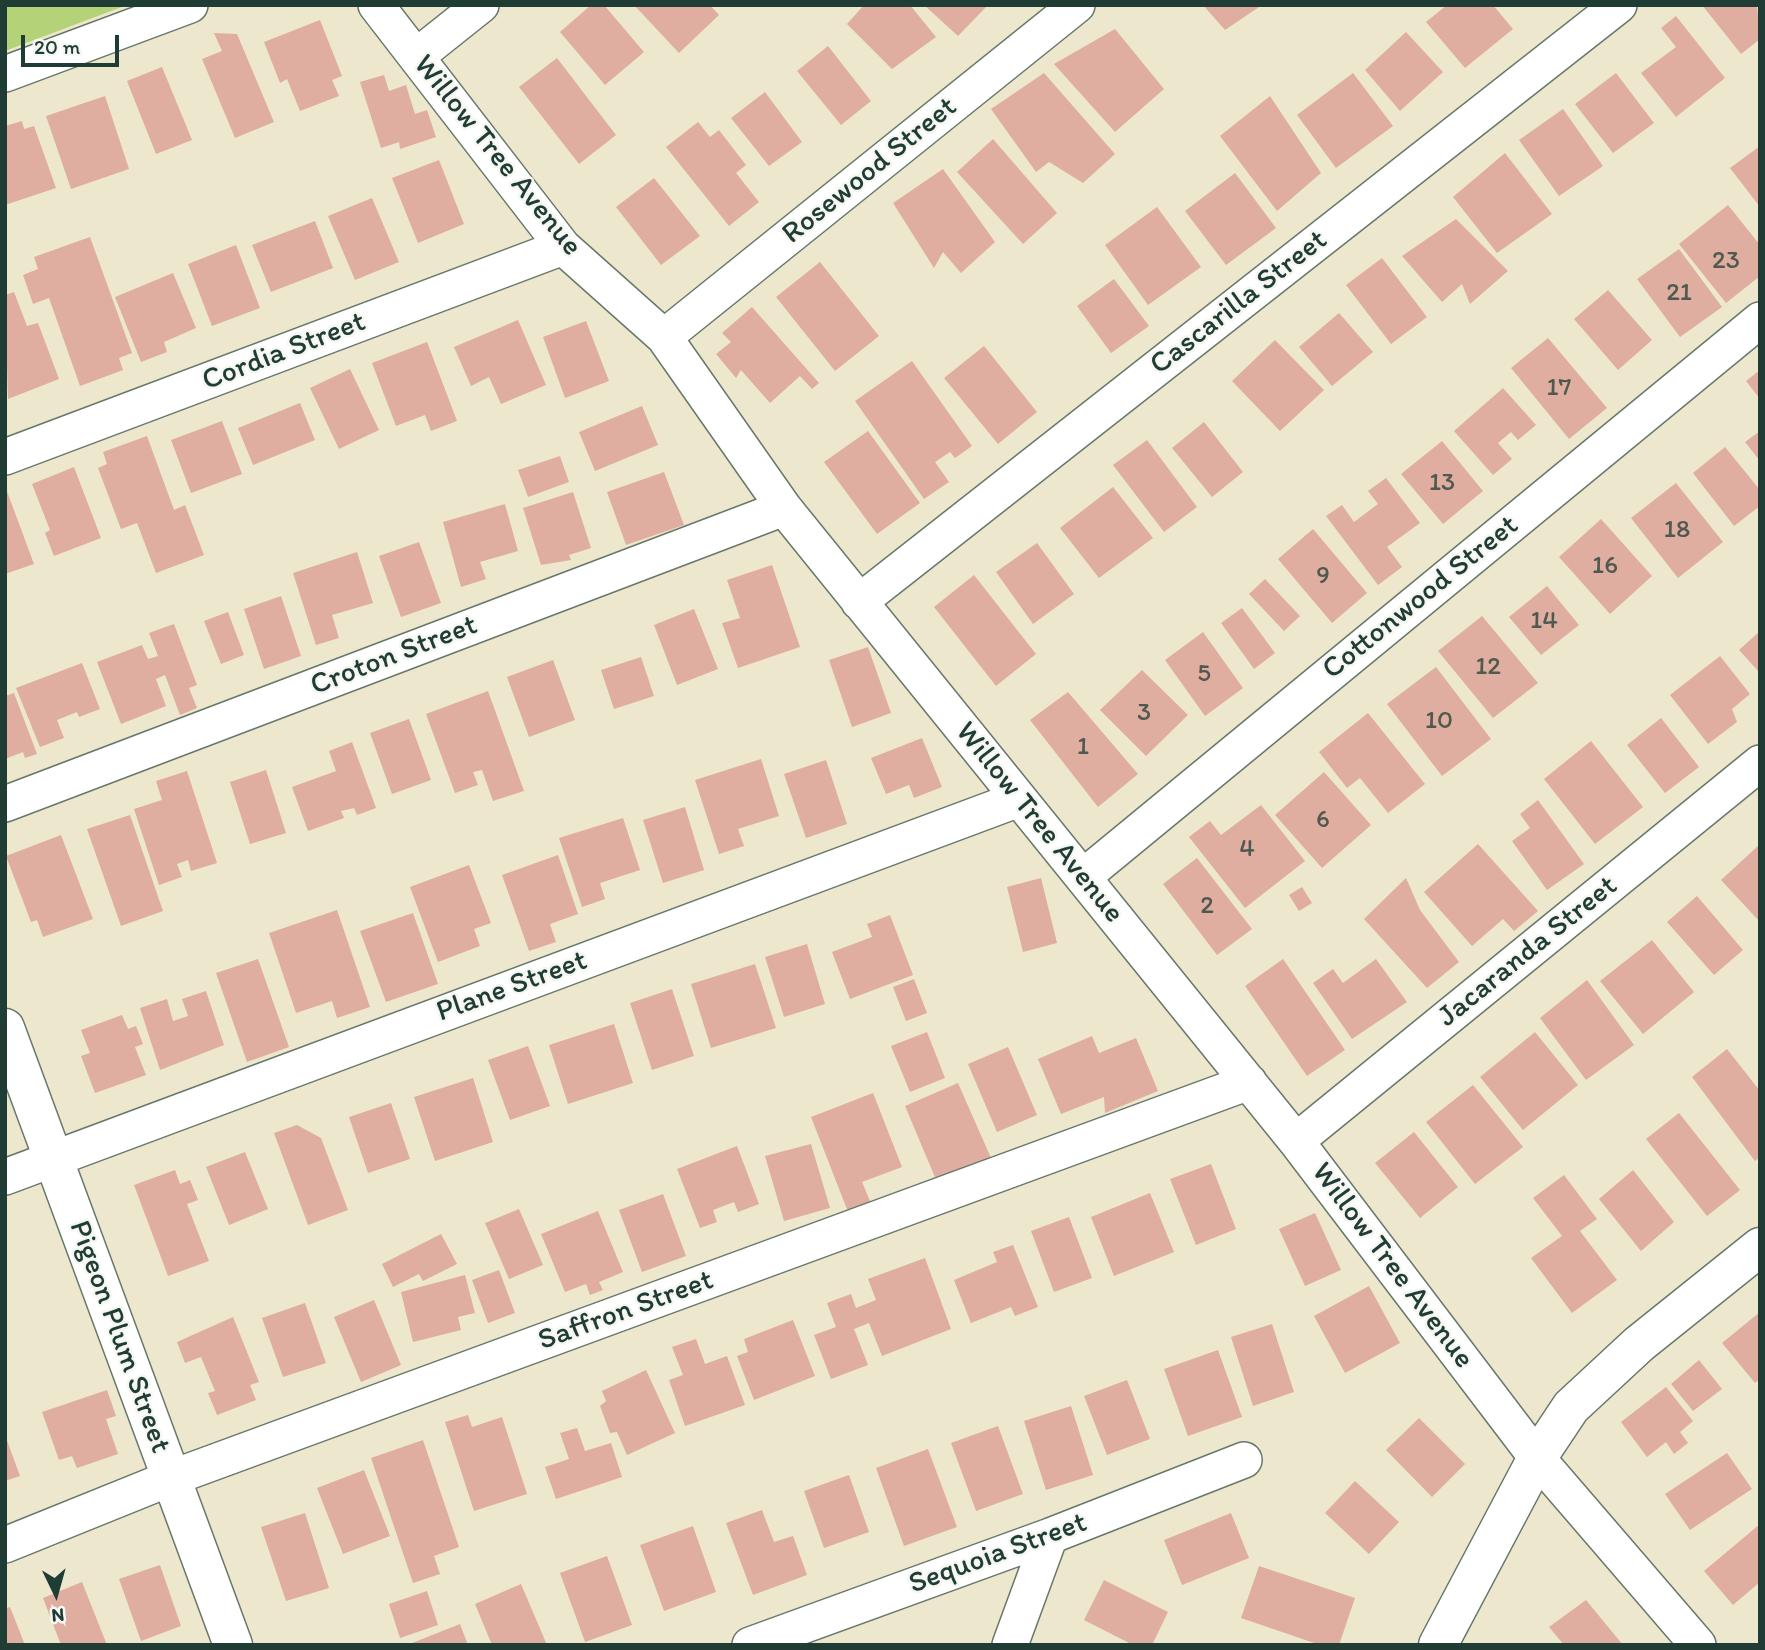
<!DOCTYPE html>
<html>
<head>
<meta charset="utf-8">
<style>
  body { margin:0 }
  #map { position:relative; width:1765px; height:1650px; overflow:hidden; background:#ede7ce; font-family:Itim,sans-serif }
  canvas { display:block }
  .frame { position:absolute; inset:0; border:7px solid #1f3d34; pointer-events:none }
  .north { position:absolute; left:21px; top:1559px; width:70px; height:70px; -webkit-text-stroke:5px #f6f6f2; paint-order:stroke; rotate:175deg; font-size:19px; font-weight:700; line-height:28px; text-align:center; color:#1f3d34 }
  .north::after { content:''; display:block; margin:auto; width:24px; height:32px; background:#1f3d34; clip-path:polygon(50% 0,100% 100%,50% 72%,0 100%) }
  .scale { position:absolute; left:21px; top:35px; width:98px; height:32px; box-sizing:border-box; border:4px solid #1f3d34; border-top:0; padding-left:9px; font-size:21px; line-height:24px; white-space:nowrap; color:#1f3d34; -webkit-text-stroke:5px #f6f6f2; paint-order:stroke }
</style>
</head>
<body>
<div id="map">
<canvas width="1765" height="1650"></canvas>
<div class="frame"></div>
<div class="north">N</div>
<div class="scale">20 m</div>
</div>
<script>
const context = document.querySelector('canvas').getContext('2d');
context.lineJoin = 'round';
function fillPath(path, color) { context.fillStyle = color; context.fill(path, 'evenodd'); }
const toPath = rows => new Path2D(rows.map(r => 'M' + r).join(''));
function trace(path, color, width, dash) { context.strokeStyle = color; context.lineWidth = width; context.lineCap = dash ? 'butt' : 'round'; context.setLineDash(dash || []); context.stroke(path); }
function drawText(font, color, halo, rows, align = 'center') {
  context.font = font + ' Itim,sans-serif'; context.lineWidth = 5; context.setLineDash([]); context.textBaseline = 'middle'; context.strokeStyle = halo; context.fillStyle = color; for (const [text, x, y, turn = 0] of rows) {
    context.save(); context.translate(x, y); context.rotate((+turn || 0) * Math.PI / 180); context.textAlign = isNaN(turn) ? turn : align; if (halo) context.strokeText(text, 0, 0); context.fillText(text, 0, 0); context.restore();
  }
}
fillPath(toPath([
  [5,5,127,5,5,51]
]), '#b4d278');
fillPath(toPath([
  [591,5,604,5,644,52,605,85,560,32],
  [634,5,710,5,719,15,679,53],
  [864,5,910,5,936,37,892,69,847,24],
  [924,5,988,5,958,36],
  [1203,5,1262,5,1225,30],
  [1447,5,1493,5,1513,29,1465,68,1426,22],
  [1702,5,1757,5,1760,39,1741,54],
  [1676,16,1725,78,1676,117,1641,73,1676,47,1661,28],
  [320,20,342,76,332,80,339,96,300,111,287,79,280,83,264,42],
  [1115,29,1164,89,1115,132,1054,64],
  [1406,32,1443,72,1400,111,1365,70],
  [214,33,237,34,274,122,235,138,202,59,222,51],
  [828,46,871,101,841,125,797,71],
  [557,58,616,135,579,164,519,87],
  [162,67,192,140,156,154,127,81],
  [1044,73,1115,154,1083,183,1049,162,1036,172,991,109],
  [1353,73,1393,126,1336,168,1297,115],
  [1616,73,1654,123,1613,153,1575,104],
  [384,75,389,91,406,85,415,114,427,110,436,137,400,149,399,142,381,148,360,82],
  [765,92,802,142,769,166,731,118],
  [105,96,129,169,71,189,46,116],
  [1270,96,1321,173,1277,211,1220,136],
  [1563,109,1603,166,1559,196,1519,140],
  [22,121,24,129,34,126,56,188,5,205,5,126],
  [698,122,710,137,719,130,746,165,736,173,759,202,729,226,666,147],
  [993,139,1057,213,1023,244,957,172],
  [1760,146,1760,207,1730,168],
  [1505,153,1552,214,1497,253,1453,197],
  [439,160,464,224,418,243,392,178],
  [943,169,995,242,961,273,943,252,934,268,893,203],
  [1235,173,1276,228,1226,265,1185,211],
  [654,178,700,236,661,265,616,207],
  [372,198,399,262,355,280,328,216],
  [1728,205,1760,245,1760,276,1726,303,1679,244],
  [1157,207,1201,267,1148,305,1105,245],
  [1456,219,1508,271,1470,304,1462,284,1442,302,1402,256],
  [315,221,333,268,271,292,252,245],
  [90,237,132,353,119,358,123,370,80,386,49,298,33,304,23,275,38,269,34,257],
  [236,245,260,308,212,326,188,264],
  [1679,249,1722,307,1680,337,1637,279],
  [1382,258,1427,317,1391,344,1346,285],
  [820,262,879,336,835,371,776,297],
  [173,273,196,328,164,342,167,352,141,362,115,297],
  [1114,279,1149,326,1111,353,1077,306],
  [1608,290,1652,340,1618,370,1574,319],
  [14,292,27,326,38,323,59,379,8,399,5,295],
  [752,307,819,383,812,389,800,376,770,403,741,370,736,378,716,354,731,342,722,333],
  [1339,313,1373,352,1332,386,1299,347],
  [518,320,546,385,501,404,489,377,471,386,454,347],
  [586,321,609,381,565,398,543,337],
  [1548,338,1607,408,1569,439,1511,368],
  [1275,340,1324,390,1280,431,1232,381],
  [427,342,457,421,431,431,425,415,396,426,372,363],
  [984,346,1037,412,998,444,944,378],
  [912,361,972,446,955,458,950,452,935,462,949,482,924,499,855,401],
  [350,369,379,430,339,449,310,388],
  [1760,370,1760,399,1746,381],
  [1503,388,1536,425,1518,440,1511,432,1498,443,1512,459,1493,475,1454,431],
  [300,403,315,440,253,465,238,428],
  [642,406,658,445,595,471,579,432],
  [222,421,242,474,191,493,171,440],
  [1204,422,1243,472,1212,497,1172,448],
  [868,431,920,503,877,534,824,462],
  [1760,431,1760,461,1745,442],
  [147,436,174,510,185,505,204,555,156,573,137,523,121,529,98,468,107,464,103,452],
  [1147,440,1197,507,1164,532,1113,465],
  [1442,441,1483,491,1443,524,1401,474],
  [1725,447,1760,490,1760,506,1734,526,1693,473],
  [560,456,569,482,528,497,518,470],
  [74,467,101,538,54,556,45,533,50,530,32,484],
  [664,472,684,525,626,545,607,492],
  [1386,478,1420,523,1387,547,1402,567,1378,585,1326,516,1342,505,1354,522,1378,504,1368,491],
  [1676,483,1723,542,1678,578,1631,518],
  [5,486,34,564,5,574],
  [1113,487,1153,538,1099,578,1060,528],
  [573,492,591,548,569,555,571,560,541,565,523,508],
  [505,504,518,551,480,562,486,579,461,587,443,522],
  [1601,519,1652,576,1610,614,1559,557],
  [1313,529,1367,593,1332,623,1278,559],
  [419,542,441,603,401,617,379,556],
  [1037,543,1074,594,1033,624,996,572],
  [357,552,373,603,332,615,339,638,316,645,293,573],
  [772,565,800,647,738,668,722,623,740,618,727,580],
  [974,575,1036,654,996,686,934,607],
  [1265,579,1300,616,1284,631,1249,594],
  [1547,586,1579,625,1541,655,1509,617],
  [281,596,301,656,264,669,244,609],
  [1242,608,1275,653,1254,669,1221,623],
  [694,609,718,669,677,685,654,625],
  [228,612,244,655,221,664,204,621],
  [1482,616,1538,683,1493,718,1438,651],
  [174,624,197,685,189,688,197,708,180,715,165,675,156,679,166,706,121,724,97,662,142,645,148,659,158,656,149,633],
  [1760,631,1760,673,1739,650],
  [1203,632,1243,688,1205,716,1165,660],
  [868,647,891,713,852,727,829,660],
  [1720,656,1750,694,1732,709,1737,722,1708,744,1670,695],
  [641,657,654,696,614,709,601,670],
  [553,660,575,720,529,737,507,677],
  [82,663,100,709,79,717,77,712,57,720,64,738,40,747,16,688],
  [1436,667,1491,739,1442,776,1387,704],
  [1142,670,1188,715,1146,756,1100,710],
  [488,691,524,791,493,801,482,770,473,772,478,785,455,793,426,714],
  [1068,692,1138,774,1098,807,1030,720],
  [14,693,37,754,25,758,23,752,5,759,5,696],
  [1368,713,1425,784,1388,813,1360,778,1347,788,1319,752],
  [1661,718,1699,767,1665,793,1627,745],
  [409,719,431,780,392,794,370,733],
  [922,738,942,787,914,798,909,785,886,794,871,758],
  [1591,741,1643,807,1595,844,1544,779],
  [352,742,376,808,357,815,354,808,341,811,344,818,308,831,292,787,336,771,329,751],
  [761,759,779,816,738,829,744,846,719,854,695,780],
  [826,760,847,824,806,838,784,774],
  [266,770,286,833,250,844,230,782],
  [187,771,217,863,191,871,188,860,177,864,182,877,159,885,134,809,162,800,156,781],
  [1324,772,1371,825,1322,868,1275,815],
  [1538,800,1584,864,1547,890,1512,841,1530,828,1520,814],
  [1261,805,1305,861,1245,908,1189,837,1210,821,1221,835],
  [685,807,704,870,663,883,643,820],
  [130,815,163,911,121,926,87,829],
  [623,818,640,870,600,883,605,899,582,907,559,838],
  [61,835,93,919,43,937,37,920,31,922,6,856],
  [1478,844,1538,911,1514,931,1503,919,1472,946,1424,892],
  [1758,846,1760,848,1760,922,1721,880],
  [558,855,578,914,550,924,556,942,529,951,502,875],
  [1197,858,1252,929,1217,955,1163,884],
  [469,865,491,923,474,929,480,946,438,962,410,887],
  [1041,878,1057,943,1023,952,1007,887],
  [1406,878,1420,910,1459,962,1427,988,1364,919],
  [1302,887,1312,903,1299,911,1289,895],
  [1697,896,1743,950,1714,975,1667,922],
  [337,910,370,1007,337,1018,332,1001,296,1013,269,933],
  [413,913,438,984,386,1002,360,931],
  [890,915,913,975,850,999,832,952,872,937,867,924],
  [1652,940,1694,992,1643,1034,1600,981],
  [807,944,825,1004,784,1017,765,957],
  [258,959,289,1047,247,1062,216,973],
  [1283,959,1345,1050,1307,1076,1245,986],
  [1376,959,1407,1002,1352,1039,1313,983,1333,969,1343,983],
  [755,964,776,1028,711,1048,691,984],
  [914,979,927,1013,906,1021,893,987],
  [1587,980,1634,1045,1586,1080,1540,1018],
  [672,989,694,1056,652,1070,630,1003],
  [206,991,224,1045,160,1070,140,1008,167,999,173,1021,188,1016,182,999],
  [122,1015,128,1029,136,1026,143,1044,135,1047,146,1075,95,1093,81,1056,90,1053,81,1030],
  [614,1024,633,1083,568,1104,549,1045],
  [927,1032,945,1078,910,1092,891,1046],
  [1535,1032,1578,1085,1523,1130,1480,1077],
  [1092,1036,1099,1053,1136,1038,1158,1091,1105,1113,1104,1097,1061,1114,1038,1059],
  [528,1046,550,1106,510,1120,488,1060],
  [1008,1047,1037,1115,997,1132,968,1064],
  [1727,1049,1760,1091,1760,1157,1755,1161,1692,1077],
  [473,1078,493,1142,435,1161,414,1097],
  [958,1083,991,1158,937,1182,905,1106],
  [1473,1085,1523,1147,1475,1184,1426,1122],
  [873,1093,902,1167,862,1182,875,1213,852,1222,811,1117],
  [391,1103,410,1159,368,1173,349,1117],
  [1679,1113,1740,1190,1707,1216,1646,1139],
  [297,1125,321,1138,348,1210,308,1225,274,1133],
  [1414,1132,1458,1187,1420,1218,1375,1163],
  [811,1144,830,1208,784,1221,765,1156],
  [737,1146,759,1204,738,1212,734,1202,713,1210,717,1222,700,1228,677,1169],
  [245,1152,268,1209,229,1225,206,1167],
  [1211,1164,1236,1229,1196,1245,1170,1179],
  [175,1170,180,1184,190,1180,198,1200,187,1204,209,1261,168,1276,134,1185],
  [1633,1170,1674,1222,1641,1251,1599,1199],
  [1564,1175,1597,1219,1580,1231,1617,1280,1572,1313,1531,1258,1562,1236,1533,1198],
  [1150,1193,1174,1252,1114,1276,1091,1217],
  [663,1194,686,1256,642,1272,619,1210],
  [519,1209,543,1265,509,1279,485,1223],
  [598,1211,623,1272,599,1282,603,1290,590,1295,586,1284,565,1292,541,1234],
  [1315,1213,1341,1270,1305,1286,1279,1229],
  [1069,1217,1092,1278,1054,1292,1031,1231],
  [441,1234,457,1264,423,1281,419,1274,393,1287,382,1264],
  [1013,1245,1038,1307,1015,1316,1011,1307,971,1323,954,1280,997,1262,993,1252],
  [925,1258,951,1329,882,1356,869,1323,854,1329,868,1365,831,1379,814,1335,836,1327,827,1303,851,1294,856,1308,876,1300,868,1279],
  [499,1270,515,1313,488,1323,472,1280],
  [465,1275,475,1313,458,1317,461,1330,413,1342,401,1292],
  [1369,1286,1400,1343,1345,1373,1314,1316],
  [374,1300,401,1365,361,1382,334,1317],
  [305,1303,326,1363,283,1377,262,1318],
  [1760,1312,1760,1379,1755,1383,1722,1343],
  [233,1317,259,1382,250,1385,256,1400,217,1415,208,1393,215,1391,201,1357,185,1363,177,1342],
  [793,1320,815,1376,754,1400,737,1356,748,1352,744,1339],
  [1272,1324,1294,1392,1253,1406,1231,1337],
  [696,1339,705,1364,727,1356,745,1405,685,1426,669,1380,683,1375,672,1347],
  [1218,1350,1242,1417,1188,1436,1164,1369],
  [1699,1360,1722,1389,1693,1411,1671,1384],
  [646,1370,675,1433,627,1455,617,1432,610,1433,600,1406,606,1401,602,1391],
  [1127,1380,1150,1439,1107,1455,1084,1396],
  [1666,1387,1693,1421,1680,1432,1688,1443,1674,1454,1666,1442,1647,1457,1621,1422],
  [107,1390,116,1416,106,1419,118,1454,77,1468,72,1456,59,1460,42,1412],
  [1071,1406,1093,1475,1046,1490,1024,1421],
  [468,1415,472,1427,502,1417,527,1494,474,1511,445,1422],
  [1419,1418,1465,1464,1432,1497,1386,1450],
  [998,1426,1023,1494,976,1511,951,1443],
  [577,1428,585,1451,611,1443,622,1477,556,1499,545,1467,569,1459,560,1433],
  [5,1435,20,1476,5,1481],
  [423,1440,459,1547,434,1556,440,1574,413,1583,371,1458],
  [928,1449,957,1527,904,1546,876,1468],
  [1727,1453,1752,1489,1690,1530,1665,1494],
  [364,1470,390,1536,343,1554,317,1488],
  [849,1475,869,1532,824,1548,804,1491],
  [1355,1481,1399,1522,1369,1554,1325,1513],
  [762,1510,774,1542,793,1536,807,1575,753,1595,726,1523],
  [305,1513,329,1588,286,1601,261,1527],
  [1231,1513,1249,1558,1182,1585,1164,1540],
  [1760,1524,1760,1582,1733,1605,1704,1571],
  [693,1526,716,1592,664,1611,640,1545],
  [607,1556,632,1625,585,1642,560,1573],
  [160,1565,181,1626,141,1641,119,1579],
  [1259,1566,1355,1598,1339,1645,1320,1645,1241,1618],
  [1104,1580,1168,1612,1152,1645,1133,1645,1084,1620],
  [82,1582,107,1645,61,1645,43,1598],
  [521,1584,547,1645,492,1645,475,1604],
  [427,1591,438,1625,400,1638,389,1604],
  [1586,1600,1623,1645,1564,1645,1549,1627],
  [10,1607,25,1645,5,1645,5,1609],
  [460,1624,468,1645,407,1645]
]), '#dfaea0');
const minor = toPath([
  [376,5,563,247,664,337,784,508,1296,1141,1537,1458,1698,1645],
  [417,56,481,5],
  [5,74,190,5],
  [664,337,1077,5],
  [5,457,563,247],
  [859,602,1619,5],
  [5,804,784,508],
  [1083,877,1760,320],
  [1296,1141,1760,763],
  [5,1177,1019,799],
  [5,1545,171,1478,1249,1082],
  [750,1645,1050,1536,1244,1460],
  [1010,1645,1050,1536]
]);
const tertiary = toPath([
  [5,1028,233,1645],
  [1438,1645,1537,1458,1571,1407,1639,1344,1760,1247]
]);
trace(minor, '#67786a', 38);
trace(tertiary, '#67786a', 41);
trace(minor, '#fff', 35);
trace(tertiary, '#fff', 38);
drawText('26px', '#4f594f', null, [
  ["23",1726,261],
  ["21",1679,293],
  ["17",1559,388],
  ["13",1442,483],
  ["18",1677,530],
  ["16",1605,566],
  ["9",1323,576],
  ["14",1544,621],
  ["12",1488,667],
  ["5",1204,674],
  ["3",1144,713],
  ["10",1439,721],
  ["1",1083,747],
  ["6",1323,820],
  ["4",1247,849],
  ["2",1207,906]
]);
drawText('30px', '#1f3d34', '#f6f6f2', [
  ["Willow Tree Avenue",497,156,51],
  ["Rosewood Street",870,171,-39],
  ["Cascarilla Street",1239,303,-38],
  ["Cordia Street",284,352,-21],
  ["Cottonwood Street",1421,598,-39],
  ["Croton Street",394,656,-21],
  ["Willow Tree Avenue",1039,823,51],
  ["Jacaranda Street",1528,952,-39],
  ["Plane Street",512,987,-20],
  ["Willow Tree Avenue",1392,1266,53],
  ["Saffron Street",626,1311,-20],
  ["Pigeon Plum Street",119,1337,70],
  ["Sequoia Street",998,1554,-20]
]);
</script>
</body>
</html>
